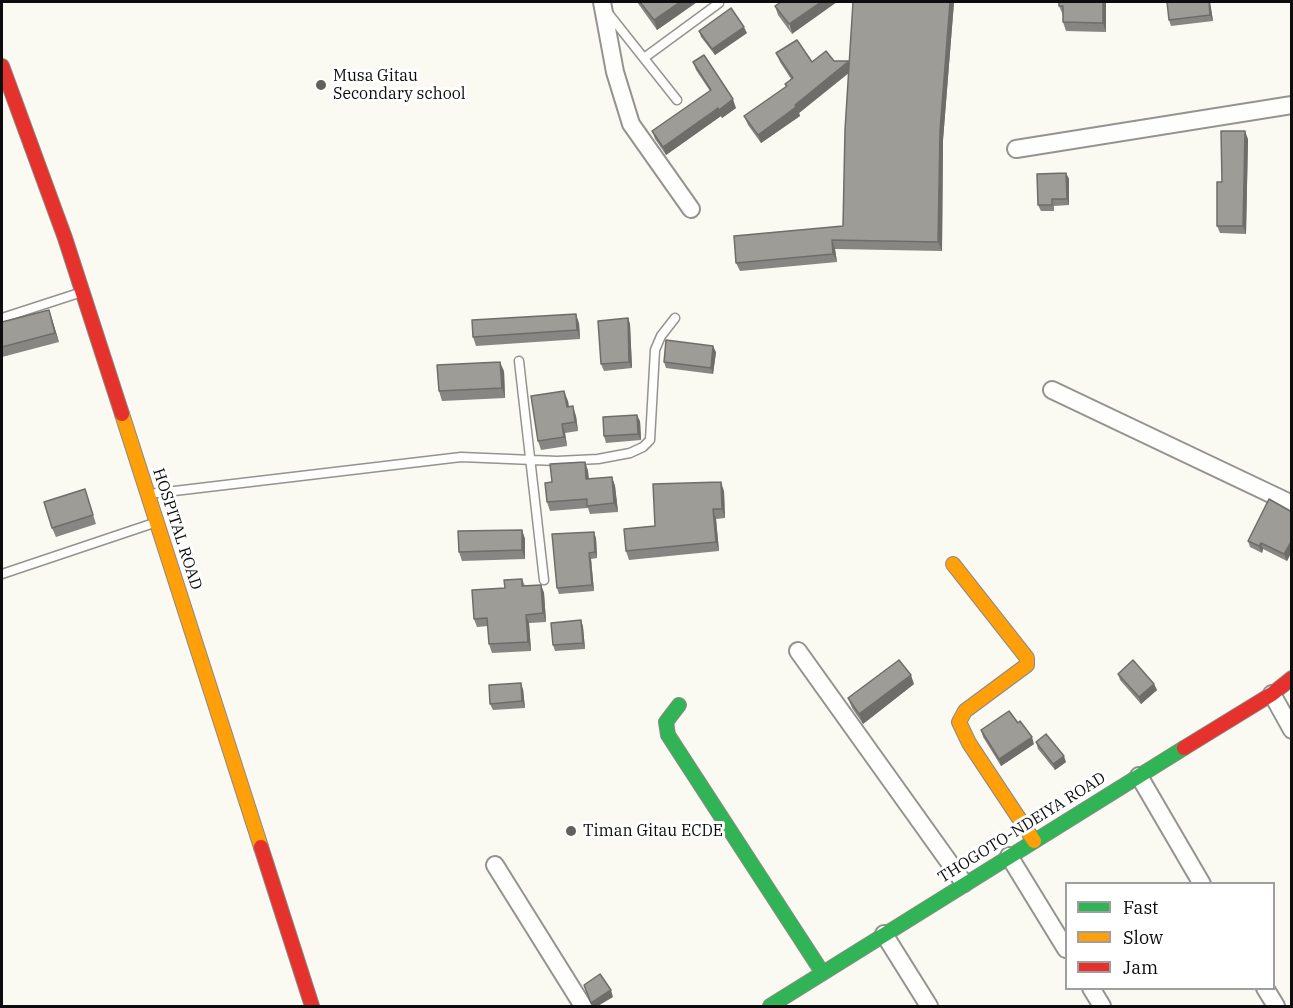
<!DOCTYPE html>
<html>
<head>
<meta charset="utf-8">
<style>
  body { margin:0 }
  #map { position:relative; width:1293px; height:1008px; overflow:hidden; background:#faf9f2; font-family:"IBM Plex Serif",serif }
  canvas { display:block }
  .frame { position:absolute; inset:0; border:3px solid #0d0d0d; pointer-events:none }
  .legend { position:absolute; left:1065px; top:882px; width:210px; height:108px; box-sizing:border-box; background:#fff; border:2px solid #9e9e9e; margin:0; padding:8px 10px; list-style:none; font-size:18px; color:#0d0d0d }
  .legend li { display:flex; align-items:center; gap:12px; height:30px }
  .legend b { width:30px; border:2px solid #9e9e9e }
</style>
</head>
<body>
<div id="map">
<canvas width="1293" height="1008"></canvas>
<div class="frame"></div>
<ul class="legend">
<li><b style="height:8px;background:#30b455"></b>Fast</li>
<li><b style="height:8px;background:#ff9f0a"></b>Slow</li>
<li><b style="height:8px;background:#e5322d"></b>Jam</li>
</ul>
</div>
<script>
const context = document.querySelector('canvas').getContext('2d');
context.lineJoin = 'round';
const toPath = rows => new Path2D(rows.map(r => 'M' + r).join(''));
function trace(path, color, width, dash) { context.strokeStyle = color; context.lineWidth = width; context.lineCap = dash ? 'butt' : 'round'; context.setLineDash(dash || []); context.stroke(path); }
function fillPath(path, color) { context.fillStyle = color; context.fill(path, 'evenodd'); }
function drawText(font, color, halo, rows, align = 'center') {
  context.font = font + ' "IBM Plex Serif",serif'; context.lineWidth = 6; context.setLineDash([]); context.textBaseline = 'middle'; context.strokeStyle = halo; context.fillStyle = color; for (const [text, x, y, turn = 0] of rows) {
    context.save(); context.translate(x, y); context.rotate((+turn || 0) * Math.PI / 180); context.textAlign = isNaN(turn) ? turn : align; if (halo) context.strokeText(text, 0, 0); context.fillText(text, 0, 0); context.restore();
  }
}
const lane = toPath([
  [608,13,677,100],
  [644,58,719,3],
  [2,318,79,293],
  [519,361,544,580],
  [149,494,461,457,557,461,598,459,630,453,643,447,650,440,655,350,661,336,675,318],
  [2,574,154,523]
]);
const street = toPath([
  [602,2,615,72,631,124,691,209],
  [1016,149,1292,105],
  [1052,390,1292,504],
  [798,651,964,883],
  [1272,694,1292,730],
  [1139,776,1202,884],
  [1009,856,1066,949],
  [495,865,583,1006],
  [884,934,929,1006],
  [1091,988,1102,1006],
  [1265,988,1276,1006]
]);
const fast = toPath([
  [679,705,666,722,668,735,822,972],
  [770,1006,1184,748]
]);
const slow = toPath([
  [122,414,261,847],
  [953,564,1027,658,1027,665,965,711,959,722,969,743,1034,841]
]);
const jam = toPath([
  [2,66,65,238,122,414],
  [1184,748,1272,694,1292,678],
  [261,847,312,1006]
]);
trace(lane, '#949390', 11);
trace(street, '#949390', 20);
trace(fast, '#8a8a87', 16);
trace(slow, '#8a8a87', 16);
trace(jam, '#8a8a87', 16);
trace(lane, '#fefefd', 8);
trace(street, '#fefefd', 16);
trace(fast, '#30b455', 14);
trace(slow, '#ff9f0a', 14);
trace(jam, '#e5322d', 14);
fillPath(toPath([
  [637,2,697,2,657,30],
  [781,2,792,34,778,15,775,6],
  [853,2,954,2,943,140,942,251,835,249,837,262,740,271,736,263,843,226,849,73,799,113,800,116,761,143,748,125,744,116,786,87,785,84,791,79,780,62,776,53,812,62,834,61,850,64],
  [1059,2,1106,2,1106,32,1066,31,1063,22,1063,15,1059,6],
  [1210,2,1213,21,1171,26,1169,20],
  [699,31,747,33,715,55,701,37],
  [693,62,736,108,722,118,721,116,666,155,655,139,652,131,710,91,696,70],
  [1248,139,1246,234,1220,233,1217,226,1222,182],
  [1066,173,1069,179,1069,205,1054,206,1054,211,1041,211,1038,205],
  [49,310,59,342,2,357,2,322],
  [628,318,630,324,632,368,604,371,601,364],
  [579,323,580,339,476,346,473,337],
  [716,352,713,374,666,368,664,362],
  [504,371,505,398,442,401,439,391],
  [568,401,569,407,576,416,578,431,565,433,567,446,541,450,538,441],
  [640,421,641,440,606,443,604,436],
  [585,462,588,471,589,479,612,477,615,486,618,512,590,514,588,508,550,511,547,502,552,482],
  [85,489,96,524,56,537,52,528],
  [724,491,725,518,716,519,719,551,629,560,626,551,655,526],
  [1292,512,1292,551,1287,561,1263,549,1262,553,1250,547,1248,541],
  [522,530,525,539,525,559,462,561,459,552],
  [596,538,597,558,591,559,594,591,559,594,557,588],
  [522,579,525,586,541,585,544,593,546,622,529,623,531,651,492,653,489,644,488,626,477,627,474,619,505,588],
  [581,620,583,627,585,649,555,651,553,645],
  [1118,674,1154,684,1157,690,1141,704,1120,680],
  [914,684,863,724,852,708,848,698],
  [523,689,525,708,493,710,490,704],
  [981,730,1034,744,1001,766,983,737],
  [1036,742,1066,762,1055,770,1038,749]
]), '#878682');
fillPath(toPath([
  [680,2,697,2,657,30,654,20],
  [821,2,837,2,792,34,789,24],
  [950,2,954,2,943,140,942,251,938,242,940,131],
  [1103,2,1106,2,1106,32,1103,23],
  [1209,2,1210,2,1213,21,1210,15],
  [744,27,747,33,715,55,712,49],
  [849,61,852,70,799,113,800,116,761,143,758,135],
  [733,99,736,108,722,118,719,110],
  [718,108,721,116,666,155,663,147],
  [1245,131,1248,139,1246,234,1243,226],
  [1066,173,1069,179,1069,205,1067,199],
  [832,240,835,249,837,262,833,254],
  [49,310,52,319,59,342,55,333],
  [576,314,579,323,580,339,577,330],
  [628,318,630,324,632,368,629,362],
  [713,346,716,352,713,374,711,368],
  [500,362,504,371,505,398,502,388],
  [564,391,568,401,570,417,567,407],
  [573,406,576,416,578,431,575,422],
  [637,415,640,421,641,440,638,434],
  [562,424,565,433,567,446,564,437],
  [585,462,588,471,589,488,586,479],
  [612,477,615,486,618,512,614,503],
  [721,482,724,491,725,518,722,509],
  [713,509,716,519,719,551,716,542],
  [522,530,525,539,525,559,522,550],
  [594,532,596,538,597,558,595,552],
  [1292,540,1292,551,1287,561,1284,554],
  [1261,543,1263,549,1262,553,1259,546],
  [589,553,591,559,594,591,592,585],
  [541,585,544,593,546,622,543,613],
  [526,615,529,623,531,651,528,642],
  [581,620,583,627,585,649,583,643],
  [911,675,914,684,863,724,859,714],
  [521,683,523,689,525,708,522,701],
  [1154,684,1157,690,1141,704,1139,697],
  [1032,737,1034,744,1001,766,999,759],
  [1064,756,1066,762,1055,770,1053,764],
  [611,990,613,997,598,1006,592,1006,591,1003]
]), '#6e6d6a');
const building = toPath([
  [640,2,680,2,654,20,640,2],
  [781,2,821,2,789,24,775,6,781,2],
  [853,2,950,2,940,131,938,242,832,240,833,254,736,263,734,236,843,226,845,130,853,2],
  [1059,2,1103,2,1103,23,1063,22,1063,6,1059,6,1059,2],
  [1167,2,1209,2,1210,15,1169,20,1167,2],
  [731,8,744,27,712,49,699,31,731,8],
  [797,40,812,62,826,51,834,61,849,61,795,105,796,107,758,135,744,116,787,86,785,84,793,78,776,53,797,40],
  [704,55,733,99,719,110,718,108,663,147,652,131,711,90,693,62,704,55],
  [1221,131,1245,131,1243,226,1217,226,1217,182,1222,182,1221,131],
  [1066,173,1067,199,1052,199,1052,205,1038,205,1037,174,1066,173],
  [49,310,55,333,2,347,2,322,49,310],
  [576,314,577,330,473,337,472,320,576,314],
  [628,318,629,362,601,364,598,321,628,318],
  [666,340,713,346,711,368,664,362,666,340],
  [500,362,502,388,439,391,437,365,500,362],
  [564,391,567,407,573,406,575,422,562,424,564,437,538,441,531,396,564,391],
  [637,415,638,434,604,436,603,417,637,415],
  [585,462,586,479,612,477,614,503,587,506,587,499,547,502,545,483,552,482,550,464,585,462],
  [721,482,722,509,713,509,716,542,626,551,624,529,655,526,653,484,721,482],
  [85,489,93,515,52,528,44,502,85,489],
  [1269,499,1292,512,1292,540,1284,554,1261,543,1259,546,1248,541,1269,499],
  [522,530,522,550,459,552,458,531,522,530],
  [594,532,595,552,589,553,592,585,557,588,552,534,594,532],
  [522,579,522,586,541,585,543,613,526,615,528,642,489,644,487,618,474,619,472,590,505,588,504,580,522,579],
  [581,620,583,643,553,645,551,623,581,620],
  [899,660,911,675,859,714,848,698,899,660],
  [1133,660,1154,684,1139,697,1118,674,1133,660],
  [521,683,522,701,490,704,489,685,521,683],
  [1009,711,1018,723,1020,721,1032,737,999,759,981,730,1009,711],
  [1046,734,1064,756,1053,764,1036,742,1046,734],
  [600,974,611,990,591,1003,584,985,600,974]
]);
fillPath(building, '#9d9c97');
trace(building, '#6e6d6a', 1.5);
for (const [x, y, r, color] of [
  [321,85,6,"#60605d"],
  [571,831,6,"#60605d"]
]) { const dot = new Path2D(); dot.arc(x, y, r, 0, 2 * Math.PI); context.fillStyle = color; context.fill(dot); trace(dot, '#fff', 2); }
drawText('16px', '#0d0d0d', '#fff', [
  ["Musa Gitau",333,76],
  ["Secondary school",333,94],
  ["Timan Gitau ECDE",583,831]
], 'left');
drawText('16px', '#0d0d0d', '#fff', [
  ["HOSPITAL ROAD",177,529,72],
  ["THOGOTO-NDEIYA ROAD",1022,828,-32]
]);
</script>
</body>
</html>
